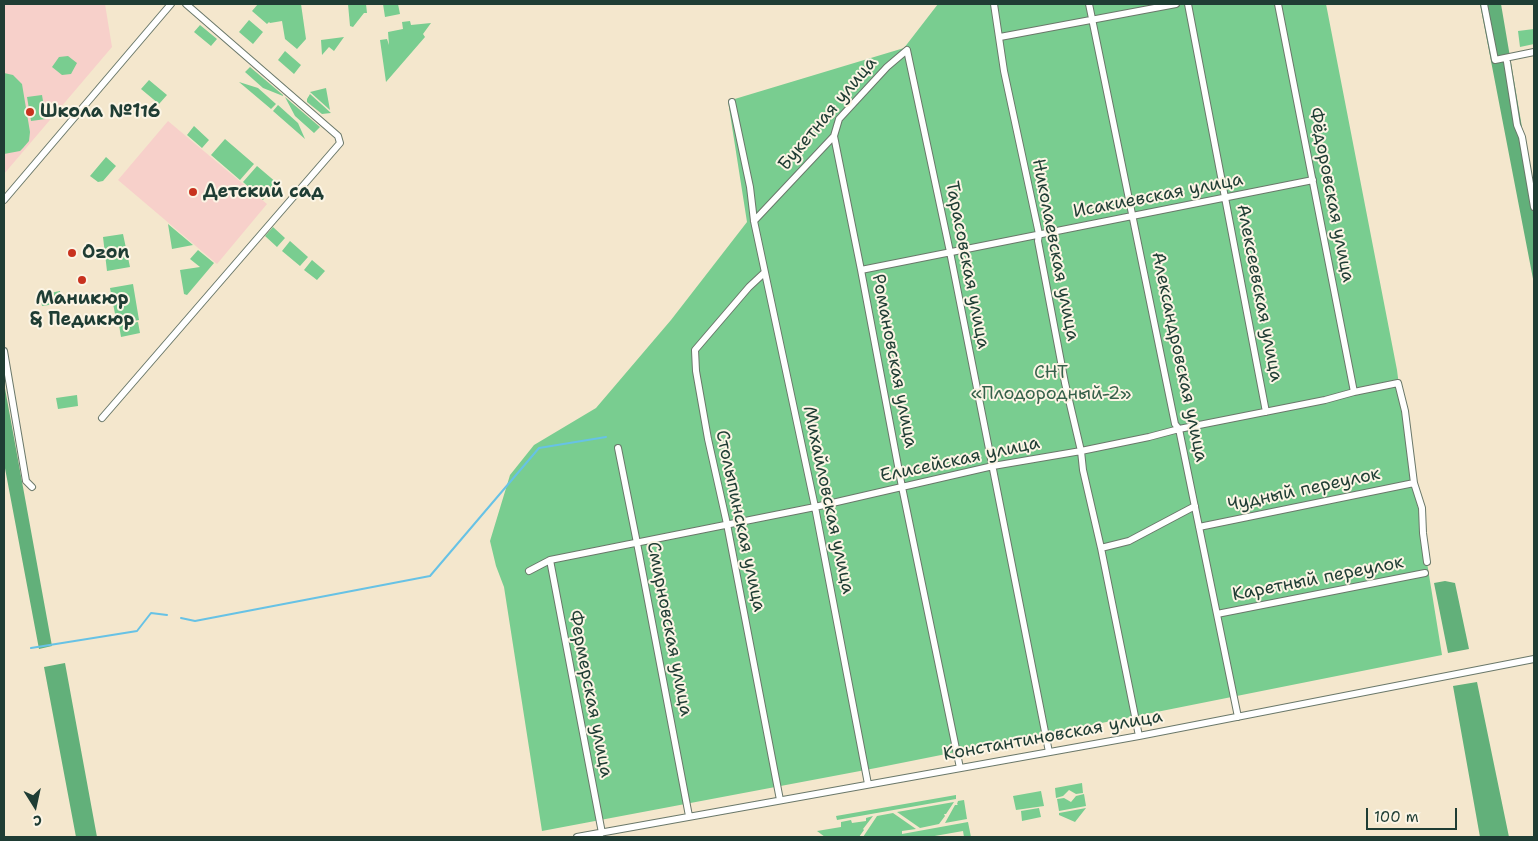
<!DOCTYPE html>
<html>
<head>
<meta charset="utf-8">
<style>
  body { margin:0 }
  #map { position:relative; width:1538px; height:841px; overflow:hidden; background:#f4e7cd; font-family:"Shantell Sans",sans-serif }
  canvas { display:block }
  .frame { position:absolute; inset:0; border:5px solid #1f3d34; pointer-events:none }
  .north { position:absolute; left:10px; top:781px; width:50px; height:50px; -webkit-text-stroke:4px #fcf5e5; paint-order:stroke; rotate:170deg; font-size:14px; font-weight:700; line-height:20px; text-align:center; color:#1f3d34 }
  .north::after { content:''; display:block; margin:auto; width:18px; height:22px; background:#1f3d34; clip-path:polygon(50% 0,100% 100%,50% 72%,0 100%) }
  .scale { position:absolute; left:1366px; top:808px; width:91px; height:22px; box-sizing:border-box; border:2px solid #1f3d34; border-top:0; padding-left:6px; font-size:15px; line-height:18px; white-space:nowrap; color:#1f3d34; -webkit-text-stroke:4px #fcf5e5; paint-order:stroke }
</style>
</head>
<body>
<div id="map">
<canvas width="1538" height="841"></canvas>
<div class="frame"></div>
<div class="north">С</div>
<div class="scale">100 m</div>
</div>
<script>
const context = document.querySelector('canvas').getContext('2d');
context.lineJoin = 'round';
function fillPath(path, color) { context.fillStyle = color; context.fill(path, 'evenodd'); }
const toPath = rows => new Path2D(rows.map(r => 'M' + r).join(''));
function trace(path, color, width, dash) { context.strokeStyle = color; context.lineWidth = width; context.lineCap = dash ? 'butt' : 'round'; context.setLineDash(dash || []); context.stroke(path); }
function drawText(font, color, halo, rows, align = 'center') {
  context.font = font + ' "Shantell Sans",sans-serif'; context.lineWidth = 4; context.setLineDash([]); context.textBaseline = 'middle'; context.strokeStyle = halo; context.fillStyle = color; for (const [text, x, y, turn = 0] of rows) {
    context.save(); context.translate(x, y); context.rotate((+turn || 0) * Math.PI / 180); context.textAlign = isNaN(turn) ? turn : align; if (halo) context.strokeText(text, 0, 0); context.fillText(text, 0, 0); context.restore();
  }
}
fillPath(toPath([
  [4,4,105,4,112,47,4,174],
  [168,121,267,204,217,264,118,180]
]), '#f7d0ca');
fillPath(toPath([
  [258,4,301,4,306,39,297,49,285,39,282,21,270,23,269,22,267,24,252,11],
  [348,4,366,4,367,13,364,13,353,27,350,26],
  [383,4,398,4,400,14,385,17],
  [938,4,1326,4,1397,370,1402,409,1442,655,876,768,542,831,504,587,496,566,490,541,510,475,534,445,596,408,671,320,747,222,728,101,904,48],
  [249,20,263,32,253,44,239,32],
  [410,21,411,25,431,23,423,34,425,37,386,82,380,40,387,39,389,45,388,32,403,29,402,22],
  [200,25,217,39,211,46,194,32],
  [1534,29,1534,44,1520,47,1518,31],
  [344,37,334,51,329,47,322,55,321,40],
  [285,51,301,65,294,74,278,60],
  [68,56,77,63,71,74,62,75,52,67,59,57],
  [250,67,283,95,283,96,263,88,245,72],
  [4,73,13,75,22,84,30,132,29,141,23,148,20,151,4,154],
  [149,80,167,95,159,104,141,89],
  [239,82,258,88,276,104,271,109],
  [326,88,330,110,310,92],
  [310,94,331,113,322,114,307,102,307,99],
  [42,95,46,119,31,121,27,97],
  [285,97,320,127,314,133,295,116],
  [278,105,298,123,305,139,273,111],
  [194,126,209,140,202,148,187,135],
  [225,139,254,164,240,180,211,155],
  [106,157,116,166,103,181,98,182,90,176],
  [257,166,277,183,263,200,243,182],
  [168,224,193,245,172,249],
  [273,227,285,238,277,247,265,236],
  [123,234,130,267,107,271,103,237],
  [290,241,308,257,300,266,282,251],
  [198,250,214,263,187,295,184,294,180,270,200,267,190,259],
  [312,260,325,271,317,280,304,270],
  [133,284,139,320,117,324,110,288],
  [60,291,62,303,42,306,40,295],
  [138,322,140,333,121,337,119,325],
  [77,395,78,406,58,409,56,398],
  [1082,783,1083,793,1076,794,1069,790,1063,796,1056,798,1055,788],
  [1041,791,1044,806,1016,810,1013,796],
  [1084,794,1086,806,1059,811,1057,799,1064,798,1071,802,1076,796],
  [956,795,956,799,837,820,836,816],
  [964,800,967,819,945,823,955,805,958,805,957,804,958,801],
  [954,802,946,814,944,814,945,816,939,824,920,828,897,812],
  [1039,808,1041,817,1022,821,1021,811],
  [1086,808,1075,822,1059,815,1059,813],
  [893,813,916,829,902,831,902,834,968,822,971,837,964,837,963,831,929,837,877,837,876,836,863,837,877,816],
  [873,816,863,829,864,830,859,837,825,837,817,831,841,827,841,822,851,820,852,823,866,821,866,818]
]), '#79cd90');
fillPath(toPath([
  [1480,4,1501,4,1534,198,1534,284],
  [4,383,52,646,39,649,4,463],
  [1445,581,1455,583,1469,649,1448,653,1434,583],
  [65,663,97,837,76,837,44,667],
  [1477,682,1509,837,1480,837,1453,686]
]), '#62b07a');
trace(toPath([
  [181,618,195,621,430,576,539,448,606,437],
  [31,648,137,631,151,613,167,615]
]), '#67c2e5', 2);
const street = toPath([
  [994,4,1004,71,1039,234,1038,241,1065,383,1081,451,1083,470,1101,548,1139,736],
  [1089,4,1175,424,1179,429,1238,717],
  [1188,4,1266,412],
  [1278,4,1354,392],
  [1484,4,1495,60,1534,52],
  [1000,37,1176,4],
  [1507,62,1517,125,1522,137,1534,207],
  [732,102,750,187,754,221,815,507,868,784],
  [834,136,861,270,902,487,960,768],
  [4,200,171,4],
  [754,221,834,136,839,119,887,67,907,50,950,252,1049,752],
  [861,270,1313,180],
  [764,273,749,287,695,350,696,371,708,439,727,524,780,800],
  [4,351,26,481,32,487],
  [102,418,340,143,338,136,186,4],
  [618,448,637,543,689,816],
  [1199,527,1414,483],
  [1101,548,1129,541,1195,506],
  [550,560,602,833],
  [529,571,550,560,815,507,993,466,1081,451,1149,437,1179,429,1325,400,1354,392,1398,383,1405,411,1414,483,1422,508,1423,533,1427,562],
  [1217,614,1425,573],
  [577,837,1139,736,1534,659]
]);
trace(street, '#6a786a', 8);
trace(street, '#fff', 6);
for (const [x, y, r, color] of [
  [30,112,5,"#c8321e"],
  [193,192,5,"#c8321e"],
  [72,253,5,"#c8321e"],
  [82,280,5,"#c8321e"]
]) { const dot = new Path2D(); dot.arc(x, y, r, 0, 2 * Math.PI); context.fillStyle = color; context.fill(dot); trace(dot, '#fcf5e5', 2); }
drawText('bold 18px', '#1f3d34', '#fcf5e5', [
  ["Школа №116",40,112],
  ["Детский сад",203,192],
  ["Ozon",82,253],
  ["Маникюр",82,299,"center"],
  ["& Педикюр",82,320,"center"]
], 'left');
drawText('18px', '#1f3d34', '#fcf5e5', [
  ["Букетная улица",828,114,-50],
  ["Фёдоровская улица",1331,195,79],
  ["Исакиевская улица",1158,196,-11],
  ["Николаевская улица",1055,250,79],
  ["Тарасовская улица",967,265,79],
  ["Алексеевская улица",1259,293,79],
  ["Александровская улица",1179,357,78],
  ["Романовская улица",894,361,79],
  ["Елисейская улица",960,460,-12],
  ["Чудный переулок",1304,490,-12],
  ["Михайловская улица",828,500,78],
  ["Столыпинская улица",740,521,78],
  ["Каретный переулок",1318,579,-11],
  ["Смирновская улица",669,629,79],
  ["Фермерская улица",590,694,79],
  ["Константиновская улица",1053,736,-10]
]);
drawText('18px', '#36614b', '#fcf5e5', [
  ["СНТ",1051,373],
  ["«Плодородный-2»",1051,394]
]);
</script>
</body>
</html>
